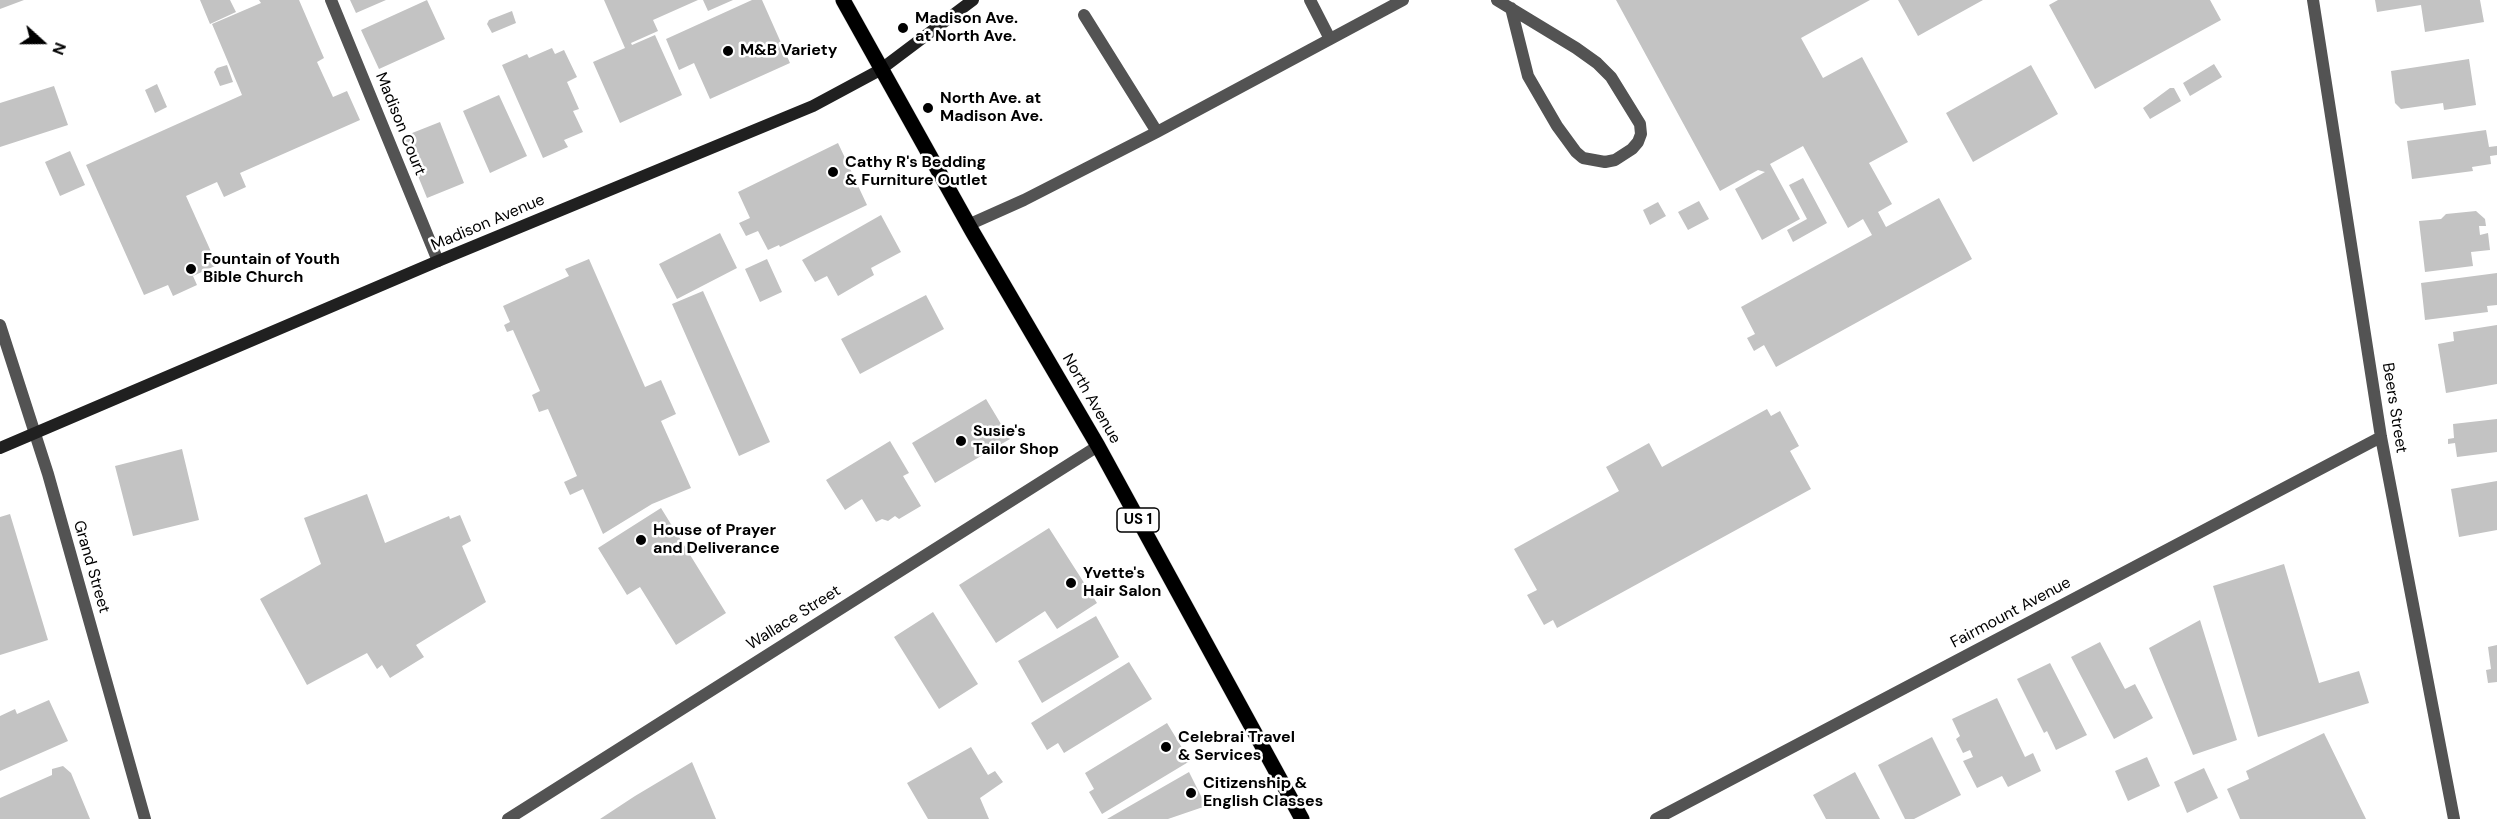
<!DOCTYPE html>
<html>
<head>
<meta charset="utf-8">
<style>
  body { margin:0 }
  #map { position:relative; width:2497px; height:819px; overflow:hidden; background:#fff; font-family:"DM Sans",sans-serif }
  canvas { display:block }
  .north { position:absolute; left:12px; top:12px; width:60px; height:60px; -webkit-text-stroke:4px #fff; paint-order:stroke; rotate:111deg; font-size:16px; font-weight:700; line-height:24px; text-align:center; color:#000 }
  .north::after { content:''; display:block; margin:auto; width:21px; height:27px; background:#000; clip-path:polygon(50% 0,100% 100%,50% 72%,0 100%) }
</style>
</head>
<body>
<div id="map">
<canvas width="2497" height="819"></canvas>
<div class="north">N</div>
</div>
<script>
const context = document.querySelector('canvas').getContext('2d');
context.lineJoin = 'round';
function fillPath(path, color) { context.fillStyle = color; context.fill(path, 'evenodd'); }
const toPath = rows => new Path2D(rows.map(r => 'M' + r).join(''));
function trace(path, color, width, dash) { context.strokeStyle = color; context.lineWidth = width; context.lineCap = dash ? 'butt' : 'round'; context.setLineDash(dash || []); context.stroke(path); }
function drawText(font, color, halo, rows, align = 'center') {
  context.font = font + ' "DM Sans",sans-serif'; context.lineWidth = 5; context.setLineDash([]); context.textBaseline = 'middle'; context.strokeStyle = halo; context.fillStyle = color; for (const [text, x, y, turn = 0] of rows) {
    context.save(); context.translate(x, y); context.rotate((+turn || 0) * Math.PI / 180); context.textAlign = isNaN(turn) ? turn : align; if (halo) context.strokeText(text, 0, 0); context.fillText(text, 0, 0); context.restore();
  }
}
fillPath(toPath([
  [0,0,24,0,0,9],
  [200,0,230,0,236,12,210,24],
  [259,0,299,0,324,58,317,62,333,97,347,91,360,120,240,173,246,187,224,197,217,182,186,196,217,265,193,276,197,285,173,296,168,285,144,295,86,165,242,95,212,24,261,3],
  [350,0,386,0,356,13],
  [427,0,445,39,379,69,361,30],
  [604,0,698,0,653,20,658,31,631,43,632,45,655,35,682,95,620,123,593,62,625,48],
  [703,0,733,0,708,11],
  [752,0,762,0,790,63,710,99,694,63,679,70,666,39],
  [1616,0,1870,0,1801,38,1823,78,1862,57,1908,142,1869,163,1892,204,1878,212,1886,227,1939,198,1972,259,1776,367,1764,345,1754,351,1747,338,1755,334,1741,307,1872,235,1863,219,1848,228,1803,146,1770,164,1800,219,1762,240,1735,189,1765,172,1758,170,1720,191],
  [1898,0,1983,0,1918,36],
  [2058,0,2210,0,2221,20,2095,89,2049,5],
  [2375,0,2480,0,2484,22,2425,32,2421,5,2377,12],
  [512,11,516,23,492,33,487,24,489,20],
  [552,48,555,54,564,50,577,77,567,82,579,109,573,111,583,132,564,140,568,147,543,158,502,65,527,54,529,58],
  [2469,59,2476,105,2444,110,2443,103,2401,109,2395,103,2391,71],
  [2214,64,2222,77,2190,96,2183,83],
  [227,65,233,82,220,86,214,72,217,68],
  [2031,65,2058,114,1973,162,1946,113],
  [157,84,167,107,155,113,145,90],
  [54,86,68,125,0,147,0,103],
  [2170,88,2174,88,2181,101,2150,119,2143,108],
  [499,95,527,156,490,173,463,111],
  [440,122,464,183,427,198,402,137],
  [2486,130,2489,147,2497,146,2497,155,2490,156,2491,164,2472,167,2473,171,2412,179,2407,141],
  [838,143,867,205,780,247,779,245,768,250,758,231,746,236,739,223,750,218,738,192],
  [70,151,85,185,60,196,45,162],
  [1803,178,1827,223,1793,242,1787,230,1807,219,1789,185],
  [1699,201,1709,219,1688,230,1678,212],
  [1658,202,1666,216,1650,225,1643,210],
  [2476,211,2485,219,2486,226,2479,226,2480,235,2488,233,2490,250,2471,252,2473,266,2425,272,2419,221,2441,219,2446,214],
  [881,215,901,252,871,268,874,275,838,296,827,276,815,282,802,260],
  [720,233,737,268,677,299,659,264],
  [589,259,645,387,661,380,676,414,661,421,691,488,652,504,603,534,583,489,570,495,564,482,577,476,548,409,539,412,532,395,540,391,513,330,507,332,504,325,510,322,503,306,569,276,565,269],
  [767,259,782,292,760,302,745,269],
  [2497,273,2497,305,2487,306,2488,312,2425,320,2421,283],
  [703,291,770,442,739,456,672,304],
  [926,295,944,329,860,374,841,339],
  [2497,325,2497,384,2446,393,2438,344,2454,341,2453,332],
  [986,399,1010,439,935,483,912,443],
  [1767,409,1771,416,1780,411,1799,446,1790,451,1811,489,1557,628,1553,620,1544,625,1527,595,1537,590,1514,549,1619,491,1606,467,1649,443,1662,467],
  [2497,419,2497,452,2457,457,2455,443,2448,444,2448,439,2454,438,2453,424],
  [890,441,909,473,903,476,921,506,899,519,895,516,888,521,882,519,876,522,862,499,845,510,826,480],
  [182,449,199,520,133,536,115,466],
  [2497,481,2497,530,2459,537,2451,489],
  [367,494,385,543,449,516,450,519,460,515,471,541,462,546,486,602,416,645,424,657,390,678,382,665,377,669,367,653,307,685,260,599,321,564,304,518],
  [661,508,726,613,676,645,640,587,627,595,598,548],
  [10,514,48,640,0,655,0,517],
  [1049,528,1097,603,1057,629,1045,611,996,643,959,585],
  [2284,564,2319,683,2359,671,2369,703,2258,737,2213,586],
  [933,612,978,684,939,709,894,637],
  [1096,616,1119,657,1042,703,1018,661],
  [2200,620,2237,740,2193,755,2149,648],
  [2100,642,2125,689,2135,684,2153,718,2114,739,2071,657],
  [2497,645,2497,682,2488,683,2486,670,2491,669,2488,647],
  [1129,662,1152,699,1064,753,1058,743,1047,750,1031,723],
  [2050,663,2087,735,2056,750,2047,731,2044,733,2017,679],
  [1997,698,2025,757,2033,753,2041,771,2008,787,2002,776,1977,788,1963,761,1973,757,1970,750,1963,753,1956,739,1960,736,1952,719],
  [49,700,68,741,0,771,0,716,15,709,17,714],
  [1167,723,1190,761,1102,814,1089,792,1094,789,1085,773],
  [2324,733,2366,819,2240,819,2227,789,2249,779,2246,771],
  [1932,737,1961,795,1914,819,1905,819,1878,765],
  [971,747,988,775,995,771,1003,782,980,798,989,819,928,819,907,783],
  [2147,757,2160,786,2128,801,2115,771],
  [692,762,716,819,600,819,635,796],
  [63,766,71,773,90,819,0,819,0,798,52,775,52,769],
  [2204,768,2218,798,2187,813,2174,782],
  [1189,772,1206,806,1168,819,1107,819],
  [1855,772,1880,819,1826,819,1813,795]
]), '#c3c3c3');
const primary = toPath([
  [843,0,972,231,1098,446,1302,819]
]);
trace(primary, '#dbdbdb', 16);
trace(toPath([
  [1310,0,1330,39],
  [1497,0,1576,48,1597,63,1611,77,1640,124,1641,134,1638,142,1632,149,1615,160,1605,162,1583,158,1576,152,1557,126,1528,76,1511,8],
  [1084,15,1157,132],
  [968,225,1024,200,1157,132,1403,0]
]), '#535353', 12);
trace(toPath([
  [331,0,438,261],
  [2313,0,2381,437,2454,819],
  [508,819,1098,446],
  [1656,819,2381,437]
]), '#535353', 12);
trace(toPath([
  [0,325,48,474,145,819]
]), '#535353', 12);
trace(toPath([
  [0,448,438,261,813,106,880,70,973,0]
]), '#202020', 12);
trace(primary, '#000', 15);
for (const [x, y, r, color] of [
  [903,28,6,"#000"],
  [728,51,6,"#000"],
  [928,108,6,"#000"],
  [833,172,6,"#000"],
  [191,269,6,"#000"],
  [961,441,6,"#000"],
  [641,540,6,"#000"],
  [1071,583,6,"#000"],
  [1166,747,6,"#000"],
  [1191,793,6,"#000"]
]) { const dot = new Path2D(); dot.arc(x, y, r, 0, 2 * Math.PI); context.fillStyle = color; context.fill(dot); trace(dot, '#fff', 2); }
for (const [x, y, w] of [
  [1138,520,42]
]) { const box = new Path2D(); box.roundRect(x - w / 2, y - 12, w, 24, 4.5); context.fillStyle = '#fff'; context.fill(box); trace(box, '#000', 1.5); }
drawText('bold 15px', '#000', null, [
  ["US 1",1138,520]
]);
drawText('bold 16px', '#000', '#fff', [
  ["Madison Ave.",915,19],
  ["at North Ave.",915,37],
  ["M&B Variety",740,51],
  ["North Ave. at",940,99],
  ["Madison Ave.",940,117],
  ["Cathy R's Bedding",845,163],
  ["& Furniture Outlet",845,181],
  ["Fountain of Youth",203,260],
  ["Bible Church",203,278],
  ["Susie's",973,432],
  ["Tailor Shop",973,450],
  ["House of Prayer",653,531],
  ["and Deliverance",653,549],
  ["Yvette's",1083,574],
  ["Hair Salon",1083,592],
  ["Celebrai Travel",1178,738],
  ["& Services",1178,756],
  ["Citizenship &",1203,784],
  ["English Classes",1203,802]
], 'left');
drawText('16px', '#000', '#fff', [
  ["Madison Court",400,124,68],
  ["Madison Avenue",488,223,-23],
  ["North Avenue",1091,399,60],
  ["Beers Street",2394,408,81],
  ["Grand Street",91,567,74],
  ["Fairmount Avenue",2011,613,-28],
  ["Wallace Street",794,618,-32]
]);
</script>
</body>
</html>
